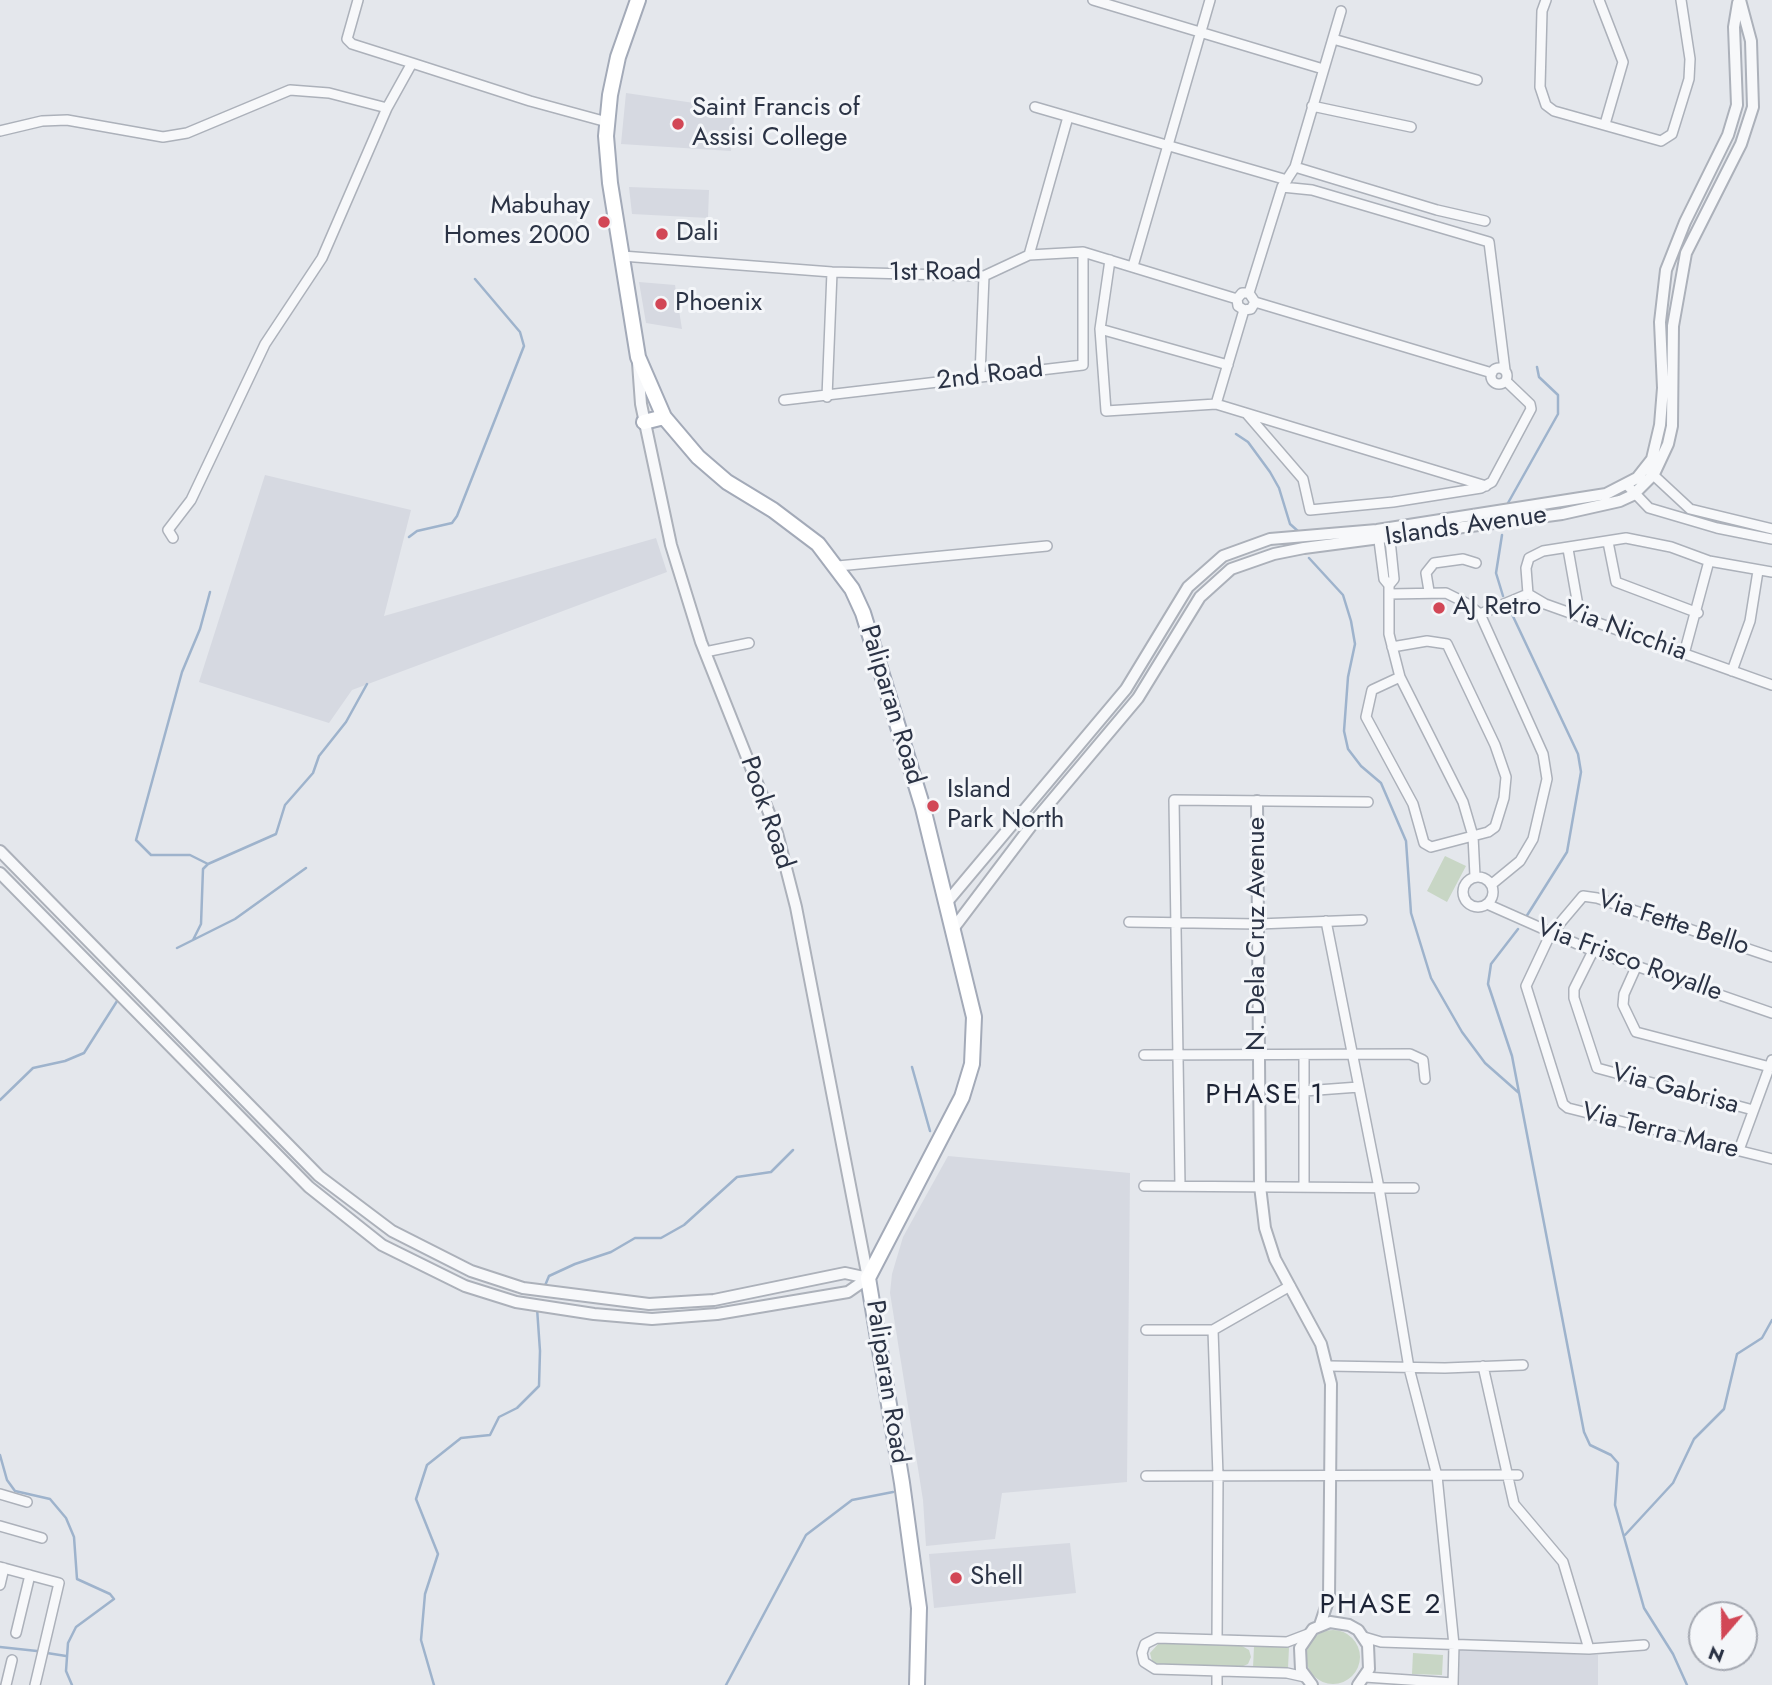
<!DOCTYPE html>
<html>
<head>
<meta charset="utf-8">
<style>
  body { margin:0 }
  #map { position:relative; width:1772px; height:1685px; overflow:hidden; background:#e4e7ec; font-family:Jost,sans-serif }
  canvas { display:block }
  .north { position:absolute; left:1688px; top:1601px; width:70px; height:70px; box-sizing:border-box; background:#f4f6f9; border:2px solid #a4a8b1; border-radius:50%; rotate:200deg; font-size:19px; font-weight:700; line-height:28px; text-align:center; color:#2b3345 }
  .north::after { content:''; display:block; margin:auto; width:24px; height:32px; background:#d24756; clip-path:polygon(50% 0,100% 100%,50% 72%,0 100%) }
</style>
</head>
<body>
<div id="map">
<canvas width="1772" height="1685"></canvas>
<div class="north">N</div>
</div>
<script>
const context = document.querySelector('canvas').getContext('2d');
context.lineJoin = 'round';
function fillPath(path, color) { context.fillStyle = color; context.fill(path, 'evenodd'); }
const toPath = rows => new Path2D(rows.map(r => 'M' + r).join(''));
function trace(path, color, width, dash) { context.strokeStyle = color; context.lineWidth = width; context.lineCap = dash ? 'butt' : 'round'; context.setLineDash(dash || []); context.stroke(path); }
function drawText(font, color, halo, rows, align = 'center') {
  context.font = font + ' Jost,sans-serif'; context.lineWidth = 6; context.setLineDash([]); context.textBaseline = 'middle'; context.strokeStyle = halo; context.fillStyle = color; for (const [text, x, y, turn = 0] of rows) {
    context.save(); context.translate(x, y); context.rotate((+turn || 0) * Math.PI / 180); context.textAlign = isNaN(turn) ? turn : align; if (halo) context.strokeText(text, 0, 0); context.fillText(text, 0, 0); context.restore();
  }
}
fillPath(toPath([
  [626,93,701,104,734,117,731,151,621,144],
  [629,187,709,190,708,218,632,214],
  [639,282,675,285,682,329,646,323],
  [265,475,411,510,384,616,656,538,667,572,352,690,329,723,199,682],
  [948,1156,1130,1173,1127,1482,1002,1493,995,1539,926,1546,923,1500,890,1293,892,1274,903,1237],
  [1070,1543,1076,1593,934,1608,929,1554],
  [1460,1650,1598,1655,1598,1685,1459,1685]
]), '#d6d9e1');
fillPath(toPath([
  [1445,856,1466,866,1447,902,1427,891],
  '1306 1657a27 27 0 1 1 54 0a27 27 0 1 1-54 0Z',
  [1159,1643,1242,1646,1249,1650,1251,1657,1248,1664,1241,1667,1158,1665,1152,1661,1150,1653],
  [1254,1646,1289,1647,1288,1668,1253,1668],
  [1413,1653,1443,1655,1442,1675,1412,1674]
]), '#c8d6c5');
trace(toPath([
  [1236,434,1248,442,1270,472,1279,488,1290,524,1299,532],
  [1508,503,1558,414,1558,395,1539,377,1537,367],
  [1502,535,1496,573,1503,596],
  [409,537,417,531,452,523,457,516,524,346,520,332,475,279],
  [1309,558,1343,595,1351,621,1355,644,1348,677,1344,731,1348,749,1361,766,1381,783,1406,841,1411,913,1431,978,1462,1032,1485,1063,1519,1093],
  [1510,610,1578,754,1581,772,1567,852,1526,917],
  [208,864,190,855,151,855,136,840,182,672,200,629,210,592],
  [1518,929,1491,964,1488,984,1512,1056,1584,1432,1590,1445,1611,1455,1618,1463,1615,1505,1644,1608,1673,1654,1687,1685],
  [193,940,201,924,203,869,208,864,276,834,285,805,313,773,319,756,346,722,367,684],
  [177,948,235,919,306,868],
  [912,1067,930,1131],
  [0,1100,33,1068,65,1061,84,1053,119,998],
  [544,1288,549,1276,575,1264,611,1252,635,1238,661,1238,684,1225,737,1177,771,1172,793,1150],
  [0,1455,7,1480,15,1491,50,1499,66,1518,74,1537,77,1579,110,1594,114,1599,76,1627,68,1643,66,1671,72,1685],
  [1625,1535,1673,1483,1694,1439,1724,1409,1737,1354,1762,1338,1772,1320],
  [0,1647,37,1651],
  [47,1653,66,1656],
  [434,1685,421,1640,425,1594,438,1554,416,1499,427,1465,461,1438,490,1435,499,1417,517,1408,539,1386,540,1351,537,1308],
  [726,1685,806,1535,852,1500,893,1492]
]), '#9eb3cc', 2.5);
const minor = toPath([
  [358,0,347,39,352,44,412,63],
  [1093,0,1323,69],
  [1546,0,1542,11,1540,87,1546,105,1554,111,1661,141,1672,134,1689,79,1690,59,1681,0],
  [1599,0,1623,62,1605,124],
  [1333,39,1477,80],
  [1312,106,1411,127],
  [1035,107,1287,180],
  [0,131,42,121,67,120,163,137,187,133,290,90,329,93,387,108],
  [1295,167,1437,210,1485,221],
  [1282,187,1312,190,1489,242,1505,370],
  [1029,255,1068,117],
  [622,256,832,272,984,276,1029,255,1083,252,1237,299],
  [1110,260,1100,329,1106,411,1216,404,1486,486],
  [1133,266,1210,0],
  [1249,293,1282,187,1295,167,1341,11],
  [1255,302,1251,309,1244,310,1238,306,1237,299,1242,293,1249,293,1255,302,1492,373],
  [1100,329,1228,365],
  '1491 376a8 8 0 1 1 16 0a8 8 0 1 1-16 0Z',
  [980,376,984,276],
  [827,397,832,272],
  [784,400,1083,365,1083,252],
  [1216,404,1244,310],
  [1247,414,1303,479,1310,510,1393,502,1481,488,1492,482,1531,409,1530,404,1506,381],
  [1648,470,1690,509,1772,529],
  [1628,486,1649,508,1717,528,1772,539],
  [1389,530,1394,579,1389,585,1389,634,1400,677,1463,802,1473,836,1475,876],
  [1378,533,1384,579,1389,585],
  [173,538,168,530,191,500,265,344,322,258,387,108,412,63,530,101,607,122],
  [1608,542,1616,582,1698,613],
  [1568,549,1580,617],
  [838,566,1047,546],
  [1429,591,1426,573,1434,563,1463,559,1476,563],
  [1389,594,1446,593,1466,603,1480,614,1543,754,1547,779,1533,839,1520,861,1492,884],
  [1528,594,1526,568,1529,558,1543,551,1626,538,1671,547,1709,561,1772,572],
  [1528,594,1545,604,1772,685],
  [1480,614,1528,594],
  [1392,647,1427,641,1447,644,1495,745,1506,777,1504,798,1495,827,1488,832,1431,847,1424,843,1413,804,1366,717,1372,690,1400,677],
  [705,652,749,643],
  [1684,654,1709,561],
  [1732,671,1750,621,1758,571],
  '1463 892a15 15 0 1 1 30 0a15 15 0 1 1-30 0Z',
  [1487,904,1593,951,1772,1013],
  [1326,921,1379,1188,1409,1368,1437,1476,1454,1645,1453,1685],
  [1129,922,1258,924,1362,920],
  [1593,951,1574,989,1574,998,1597,1068,1753,1110],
  [1772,957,1597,898,1583,896,1550,935,1526,986,1563,1104,1568,1108,1772,1159],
  [1637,965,1624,994,1623,1005,1636,1032,1770,1067],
  [1144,1055,1410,1054,1423,1060,1425,1079],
  [1304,1055,1304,1186],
  [1304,1091,1359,1087],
  [1739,1150,1772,1060],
  [1144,1186,1414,1188],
  [1180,1186,1174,800,1368,802],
  [1146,1330,1213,1330],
  [1329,1366,1445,1368,1523,1365],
  [1483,1366,1514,1504,1563,1562,1589,1649],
  [1146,1476,1518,1475],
  [0,1494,27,1502],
  [0,1526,42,1538],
  [0,1567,59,1583,35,1685],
  [0,1585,4,1568],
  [16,1633,30,1575],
  [1364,1637,1381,1642,1589,1649,1644,1645],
  [1217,1640,1218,1476,1213,1330,1290,1286],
  [1217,1671,1217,1685],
  [1305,1677,1287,1673,1155,1669,1144,1662,1142,1653,1145,1644,1157,1638,1287,1642,1308,1634],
  [1365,1677,1453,1683],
  [6,1685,12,1660]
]);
const tertiary = toPath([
  [638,363,641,404,671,545,701,642,777,833,796,907,868,1278],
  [1257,801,1260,1186,1265,1228,1275,1259,1321,1344,1331,1384,1329,1598,1320,1625],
  [0,851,319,1176,392,1231,471,1271,523,1288,649,1304,714,1300,845,1273,868,1278],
  [0,873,309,1187,382,1245,465,1286,516,1302,594,1314,652,1319,717,1314,848,1292,868,1278],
  [947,902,1126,689,1188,587,1223,556,1270,539,1377,530,1606,494,1637,478,1652,459,1660,425,1663,388,1660,322,1666,270,1685,222,1728,135,1737,105,1734,27,1738,3],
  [953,929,1037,818,1138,698,1200,597,1231,569,1274,554,1304,548,1562,514,1620,501,1633,495,1654,474,1668,444,1672,426,1673,326,1686,253,1741,144,1753,107,1751,41,1740,0],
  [1312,1685,1301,1670,1300,1648,1313,1629,1330,1622,1349,1625,1358,1630,1368,1645,1369,1669,1358,1685]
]);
const primary = toPath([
  [638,0,618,57,610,95,606,136,610,183,638,357,664,417,698,457,727,482,773,510,818,544,852,589,863,613,923,808,974,1017,972,1064,962,1097,868,1278,902,1483,919,1608,917,1685],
  [644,422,664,417]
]);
trace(minor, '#acb1ba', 12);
trace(tertiary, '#acb1ba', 14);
trace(primary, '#a3aab8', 18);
trace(minor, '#f7f8fa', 9);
trace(tertiary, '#f7f8fa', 10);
trace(primary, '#fff', 14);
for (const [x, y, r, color] of [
  [678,124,7,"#d24756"],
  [604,222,7,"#d24756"],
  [662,234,7,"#d24756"],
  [661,304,7,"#d24756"],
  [1439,608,7,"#d24756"],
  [933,806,7,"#d24756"],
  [956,1578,7,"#d24756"]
]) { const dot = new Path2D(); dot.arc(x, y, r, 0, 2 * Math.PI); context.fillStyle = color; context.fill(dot); trace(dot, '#f4f6f9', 2.5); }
drawText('26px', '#2b3345', '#f4f6f9', [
  ["Saint Francis of",692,109],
  ["Assisi College",692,139],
  ["Mabuhay",590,207,"right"],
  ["Homes 2000",590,237,"right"],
  ["Dali",676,234],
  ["Phoenix",675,304],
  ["AJ Retro",1453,608],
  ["Island",947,791],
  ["Park North",947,821],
  ["Shell",970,1578]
], 'left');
drawText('26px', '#2b3345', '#f4f6f9', [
  ["1st Road",935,273,-1],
  ["2nd Road",990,376,-7],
  ["Islands Avenue",1466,527,-8],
  ["Via Nicchia",1625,632,20],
  ["Paliparan Road",891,705,73],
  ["Pook Road",766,813,71],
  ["Via Fette Bello",1673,924,18],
  ["N. Dela Cruz Avenue",1258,934,-90],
  ["Via Frisco Royalle",1629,961,20],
  ["Via Gabrisa",1675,1090,15],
  ["Via Terra Mare",1660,1132,14],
  ["Paliparan Road",886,1382,81]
]);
context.letterSpacing = '2px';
drawText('28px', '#1d2436', '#f4f6f9', [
  ["PHASE 1",1265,1096],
  ["PHASE 2",1381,1606]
]);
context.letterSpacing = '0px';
</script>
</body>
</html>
